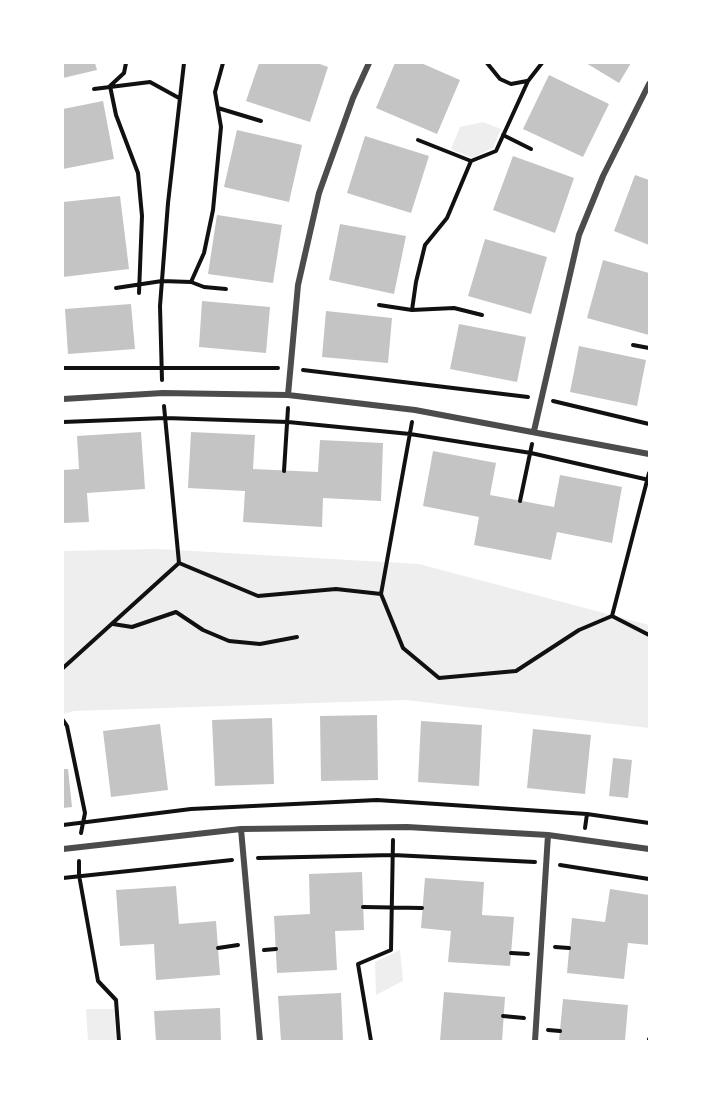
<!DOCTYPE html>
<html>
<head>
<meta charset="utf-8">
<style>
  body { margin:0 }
  #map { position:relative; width:712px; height:1104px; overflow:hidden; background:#fff; font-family:Arial,sans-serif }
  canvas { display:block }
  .frame { position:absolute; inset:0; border:64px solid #fff; pointer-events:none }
</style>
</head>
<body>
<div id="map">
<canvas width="712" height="1104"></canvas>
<div class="frame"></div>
</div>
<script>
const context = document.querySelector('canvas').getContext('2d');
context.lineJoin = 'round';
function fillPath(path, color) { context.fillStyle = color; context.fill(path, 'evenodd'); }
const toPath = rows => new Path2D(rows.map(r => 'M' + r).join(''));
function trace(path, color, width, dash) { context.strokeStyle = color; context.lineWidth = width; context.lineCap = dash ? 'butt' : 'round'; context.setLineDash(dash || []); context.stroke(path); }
fillPath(toPath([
  [483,122,501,129,493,148,472,158,451,149,460,127],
  [158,549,419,564,649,625,649,728,405,700,74,711,63,714,63,551],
  [400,950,403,981,376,995,375,962],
  [86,1009,114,1009,116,1041,88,1041]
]), '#eee');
fillPath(toPath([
  [63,63,95,63,97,70,63,78],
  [259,63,317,63,328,67,310,122,246,101],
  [395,63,421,63,460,80,437,134,376,108],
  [586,63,631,63,619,83],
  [549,75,609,104,583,157,523,129],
  [103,101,114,159,63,169,63,109],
  [237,130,302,145,289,202,224,187],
  [365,136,429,156,411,213,347,193],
  [513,156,574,178,555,233,493,210],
  [635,175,649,180,649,245,614,231],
  [120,196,129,269,63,277,63,202],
  [217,215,282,225,273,283,208,274],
  [340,224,406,236,394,294,329,280],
  [485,239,547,257,531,314,468,296],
  [603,260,649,273,649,335,587,318],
  [202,301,270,307,266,353,199,347],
  [131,304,135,349,68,354,65,309],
  [326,311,392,318,388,363,322,357],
  [459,324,526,337,517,382,450,369],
  [579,346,646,360,637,406,570,392],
  [141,432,145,489,87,493,89,522,63,523,63,470,79,469,77,436],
  [191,432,255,435,253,469,318,472,320,440,383,443,381,501,323,498,322,527,243,522,245,491,188,488],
  [433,451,496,463,490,495,554,507,560,475,622,487,612,543,557,532,551,560,474,545,479,517,423,506],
  [377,715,378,780,321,781,320,716],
  [272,718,274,784,215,786,212,720],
  [421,721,482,725,479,786,418,782],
  [160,724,168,790,111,797,103,731],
  [533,729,591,735,585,794,527,788],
  [613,758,632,760,628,798,609,796],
  [63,769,68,769,72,807,63,808],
  [362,872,364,930,335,931,337,970,277,973,274,916,310,914,309,874],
  [425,878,484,882,482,915,514,917,510,966,448,962,451,931,421,928],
  [176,886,179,924,216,921,220,975,156,980,154,944,120,946,116,890],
  [610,889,649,895,649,945,628,943,624,979,567,973,572,918,605,922],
  [444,992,505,997,502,1041,440,1041],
  [341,993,343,1041,281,1041,278,996],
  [563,999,628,1005,625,1041,559,1041],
  [220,1008,221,1041,156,1041,154,1011]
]), '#c4c4c4');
trace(toPath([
  [126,63,124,73,110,86,116,115,138,173,142,216,139,293],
  [223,63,215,92,221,127,213,210,204,253,191,282,204,287,226,289],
  [487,63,500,79,511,84,527,81],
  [94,89,150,82,179,98],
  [218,108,261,121],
  [503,135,531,149],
  [418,140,471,161],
  [116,288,162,281,191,282],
  [379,305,412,310],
  [482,315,454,308,412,310,416,282,425,245,447,218,471,161,496,151,528,81,542,63],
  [633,345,649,348],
  [63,368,278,368],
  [303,370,528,397],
  [162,380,160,306,168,203,184,63],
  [553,401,649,424],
  [164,406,179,563],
  [63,422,165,418,288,422,410,434,531,453,649,480],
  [284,471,288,408],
  [520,501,532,444],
  [381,594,412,422],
  [612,616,649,473],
  [113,624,132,627,176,612,203,630,229,641,260,644,297,637],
  [63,668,179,563,258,596,336,589,381,594,403,648,439,678,516,671,579,630,612,616,649,635],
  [63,720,67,726,85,813,81,833],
  [63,825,191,809,377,800,587,814,649,823],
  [585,828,587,814],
  [258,858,393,855,535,862],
  [79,861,79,875,98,981,116,1000,119,1041],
  [560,865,649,879],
  [63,878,232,860],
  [363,907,422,908],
  [555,947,569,948],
  [218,948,238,945],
  [264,950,276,949],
  [511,953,528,954],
  [503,1016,524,1018],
  [548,1030,560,1031],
  [371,1041,358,964,391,950,393,840],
  [649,1041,649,1039]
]), '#111', 4);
trace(toPath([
  [288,395,298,285,319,193,353,98,369,63],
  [63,399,163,393,288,395,415,410,649,454],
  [534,431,579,235,603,176,649,84],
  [241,829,260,1041],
  [63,849,241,829,407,827,548,835,649,849],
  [535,1041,548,835]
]), '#4c4c4c', 6);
</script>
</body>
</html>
